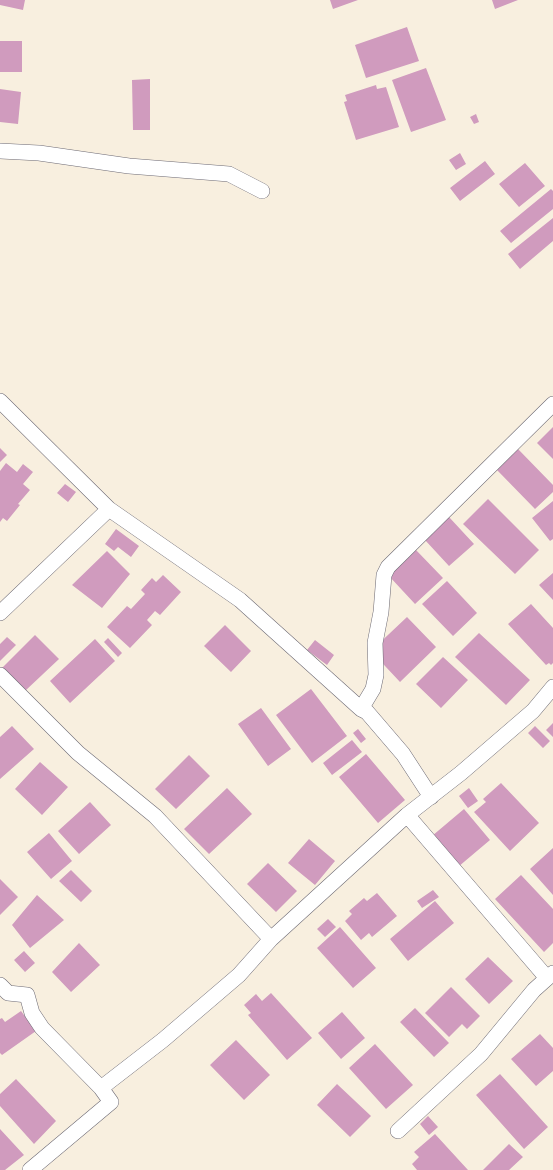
<!DOCTYPE html>
<html>
<head>
<meta charset="utf-8">
<style>
  body { margin:0 }
  canvas { display:block; background:#f8efdf }
</style>
</head>
<body>
<canvas width="553" height="1170"></canvas>
<script>
const context = document.querySelector('canvas').getContext('2d');
context.lineJoin = 'round';
function fillPath(path, color) { context.fillStyle = color; context.fill(path, 'evenodd'); }
const toPath = rows => new Path2D(rows.map(r => 'M' + r).join(''));
function trace(path, color, width, dash) { context.strokeStyle = color; context.lineWidth = width; context.lineCap = dash ? 'butt' : 'round'; context.setLineDash(dash || []); context.stroke(path); }
fillPath(toPath([
  [0,0,25,0,23,10,0,5],
  [330,0,358,0,333,9],
  [492,0,518,0,495,9],
  [407,27,419,61,366,78,355,45],
  [0,41,22,41,22,72,0,72],
  [426,68,446,120,411,132,392,80],
  [150,79,150,130,133,130,132,80],
  [376,85,377,89,386,87,399,127,356,140,344,102,347,101,345,95],
  [0,89,21,92,18,124,0,122],
  [476,114,479,122,474,124,470,117],
  [460,153,466,164,456,170,449,160],
  [485,161,495,174,460,201,450,188],
  [525,163,545,186,519,207,499,184],
  [551,189,553,191,553,209,511,243,500,231],
  [553,218,553,241,520,269,508,254],
  [553,427,553,459,537,443],
  [0,448,7,455,0,462],
  [518,449,553,485,553,492,535,509,497,470],
  [6,463,17,472,23,464,33,472,23,484,30,490,18,504,20,505,7,521,3,518,0,522,0,471],
  [65,484,76,492,68,502,57,493],
  [488,499,539,550,515,574,463,524],
  [553,501,553,539,550,541,532,518],
  [449,517,474,544,449,566,425,540],
  [116,529,139,546,131,557,118,547,114,551,105,544],
  [416,550,443,578,415,604,389,576],
  [107,551,130,574,102,608,72,585],
  [553,573,553,600,539,585],
  [163,575,181,592,160,615,155,611,147,620,152,625,130,648,107,627,127,606,131,609,145,594,141,590,152,578,156,582],
  [447,581,477,613,453,636,422,604],
  [531,604,553,628,553,663,551,665,549,663,546,665,508,624],
  [407,617,436,647,400,682,371,651],
  [225,625,251,651,231,672,204,646],
  [479,633,530,680,506,705,455,657],
  [35,635,59,659,25,691,2,668],
  [7,637,16,645,0,661,0,644],
  [108,638,122,653,118,657,104,642],
  [95,639,115,661,70,703,50,681],
  [315,640,334,655,327,665,307,650],
  [443,657,468,680,441,708,416,684],
  [311,689,347,736,312,763,276,715],
  [261,708,291,749,268,766,238,724],
  [553,723,553,737,546,730],
  [12,726,34,749,0,779,0,737],
  [535,726,550,741,543,748,528,733],
  [358,729,366,739,361,743,353,733],
  [352,740,362,752,332,775,323,763],
  [366,754,405,800,378,823,339,777],
  [189,755,210,776,176,809,155,789],
  [40,762,68,787,42,815,15,789],
  [501,783,539,823,510,851,474,812,486,802,483,799],
  [227,788,252,814,209,854,184,829],
  [469,788,478,801,468,808,459,796],
  [90,802,111,825,79,854,58,831],
  [464,809,490,840,458,867,432,836],
  [49,833,72,861,51,879,27,852],
  [309,839,335,861,315,885,288,863],
  [553,848,553,895,530,869],
  [268,863,297,891,276,912,247,884],
  [71,870,92,891,81,902,59,881],
  [521,875,553,909,553,943,544,952,495,899],
  [0,879,18,897,0,915],
  [433,890,439,897,422,908,417,901],
  [377,893,397,916,372,937,369,933,361,940,345,921,352,914,349,911,364,898,367,901],
  [37,895,64,920,30,948,12,925],
  [435,901,454,923,408,961,390,939],
  [328,919,336,927,325,937,317,929],
  [340,927,376,968,353,988,317,948],
  [79,943,100,965,71,992,52,972],
  [24,951,35,963,25,972,14,960],
  [488,957,513,981,489,1004,465,979],
  [451,987,480,1016,467,1029,462,1024,449,1037,425,1013],
  [271,993,312,1038,287,1060,248,1015,251,1013,244,1005,256,994,262,1001],
  [415,1008,449,1043,434,1057,400,1022],
  [21,1011,36,1031,2,1055,0,1053,0,1019,2,1018,5,1022],
  [342,1012,365,1038,341,1059,318,1033],
  [540,1034,553,1048,553,1071,536,1086,511,1059],
  [236,1040,270,1075,244,1100,210,1065],
  [375,1044,413,1085,386,1109,349,1068],
  [500,1074,548,1127,524,1149,476,1095],
  [16,1079,56,1121,34,1144,0,1106,0,1094],
  [337,1084,371,1116,350,1137,317,1105],
  [428,1116,438,1127,429,1135,420,1124],
  [0,1129,24,1155,5,1170,0,1170],
  [435,1134,468,1170,417,1170,412,1164,419,1157,414,1152],
  [509,1144,523,1157,509,1170,483,1170]
]), '#d09bbe');
const street = toPath([
  [0,151,39,153,129,166,229,174,262,191],
  [0,401,109,509,240,600,361,709,367,712,403,754,431,797],
  [0,613,109,509],
  [0,675,78,753,155,816,271,939],
  [361,709,373,689,376,675,375,643,381,612,384,575,388,567,553,404],
  [407,815,547,978],
  [0,985,8,993,27,995,32,1013,42,1028,101,1088],
  [398,1131,481,1054,534,990,553,973],
  [30,1170,111,1102,101,1088,163,1040,239,975,271,939,407,815,461,773,533,711,553,687]
]);
trace(street, '#6d6a74', 16);
trace(street, '#fff', 15);
</script>
</body>
</html>
